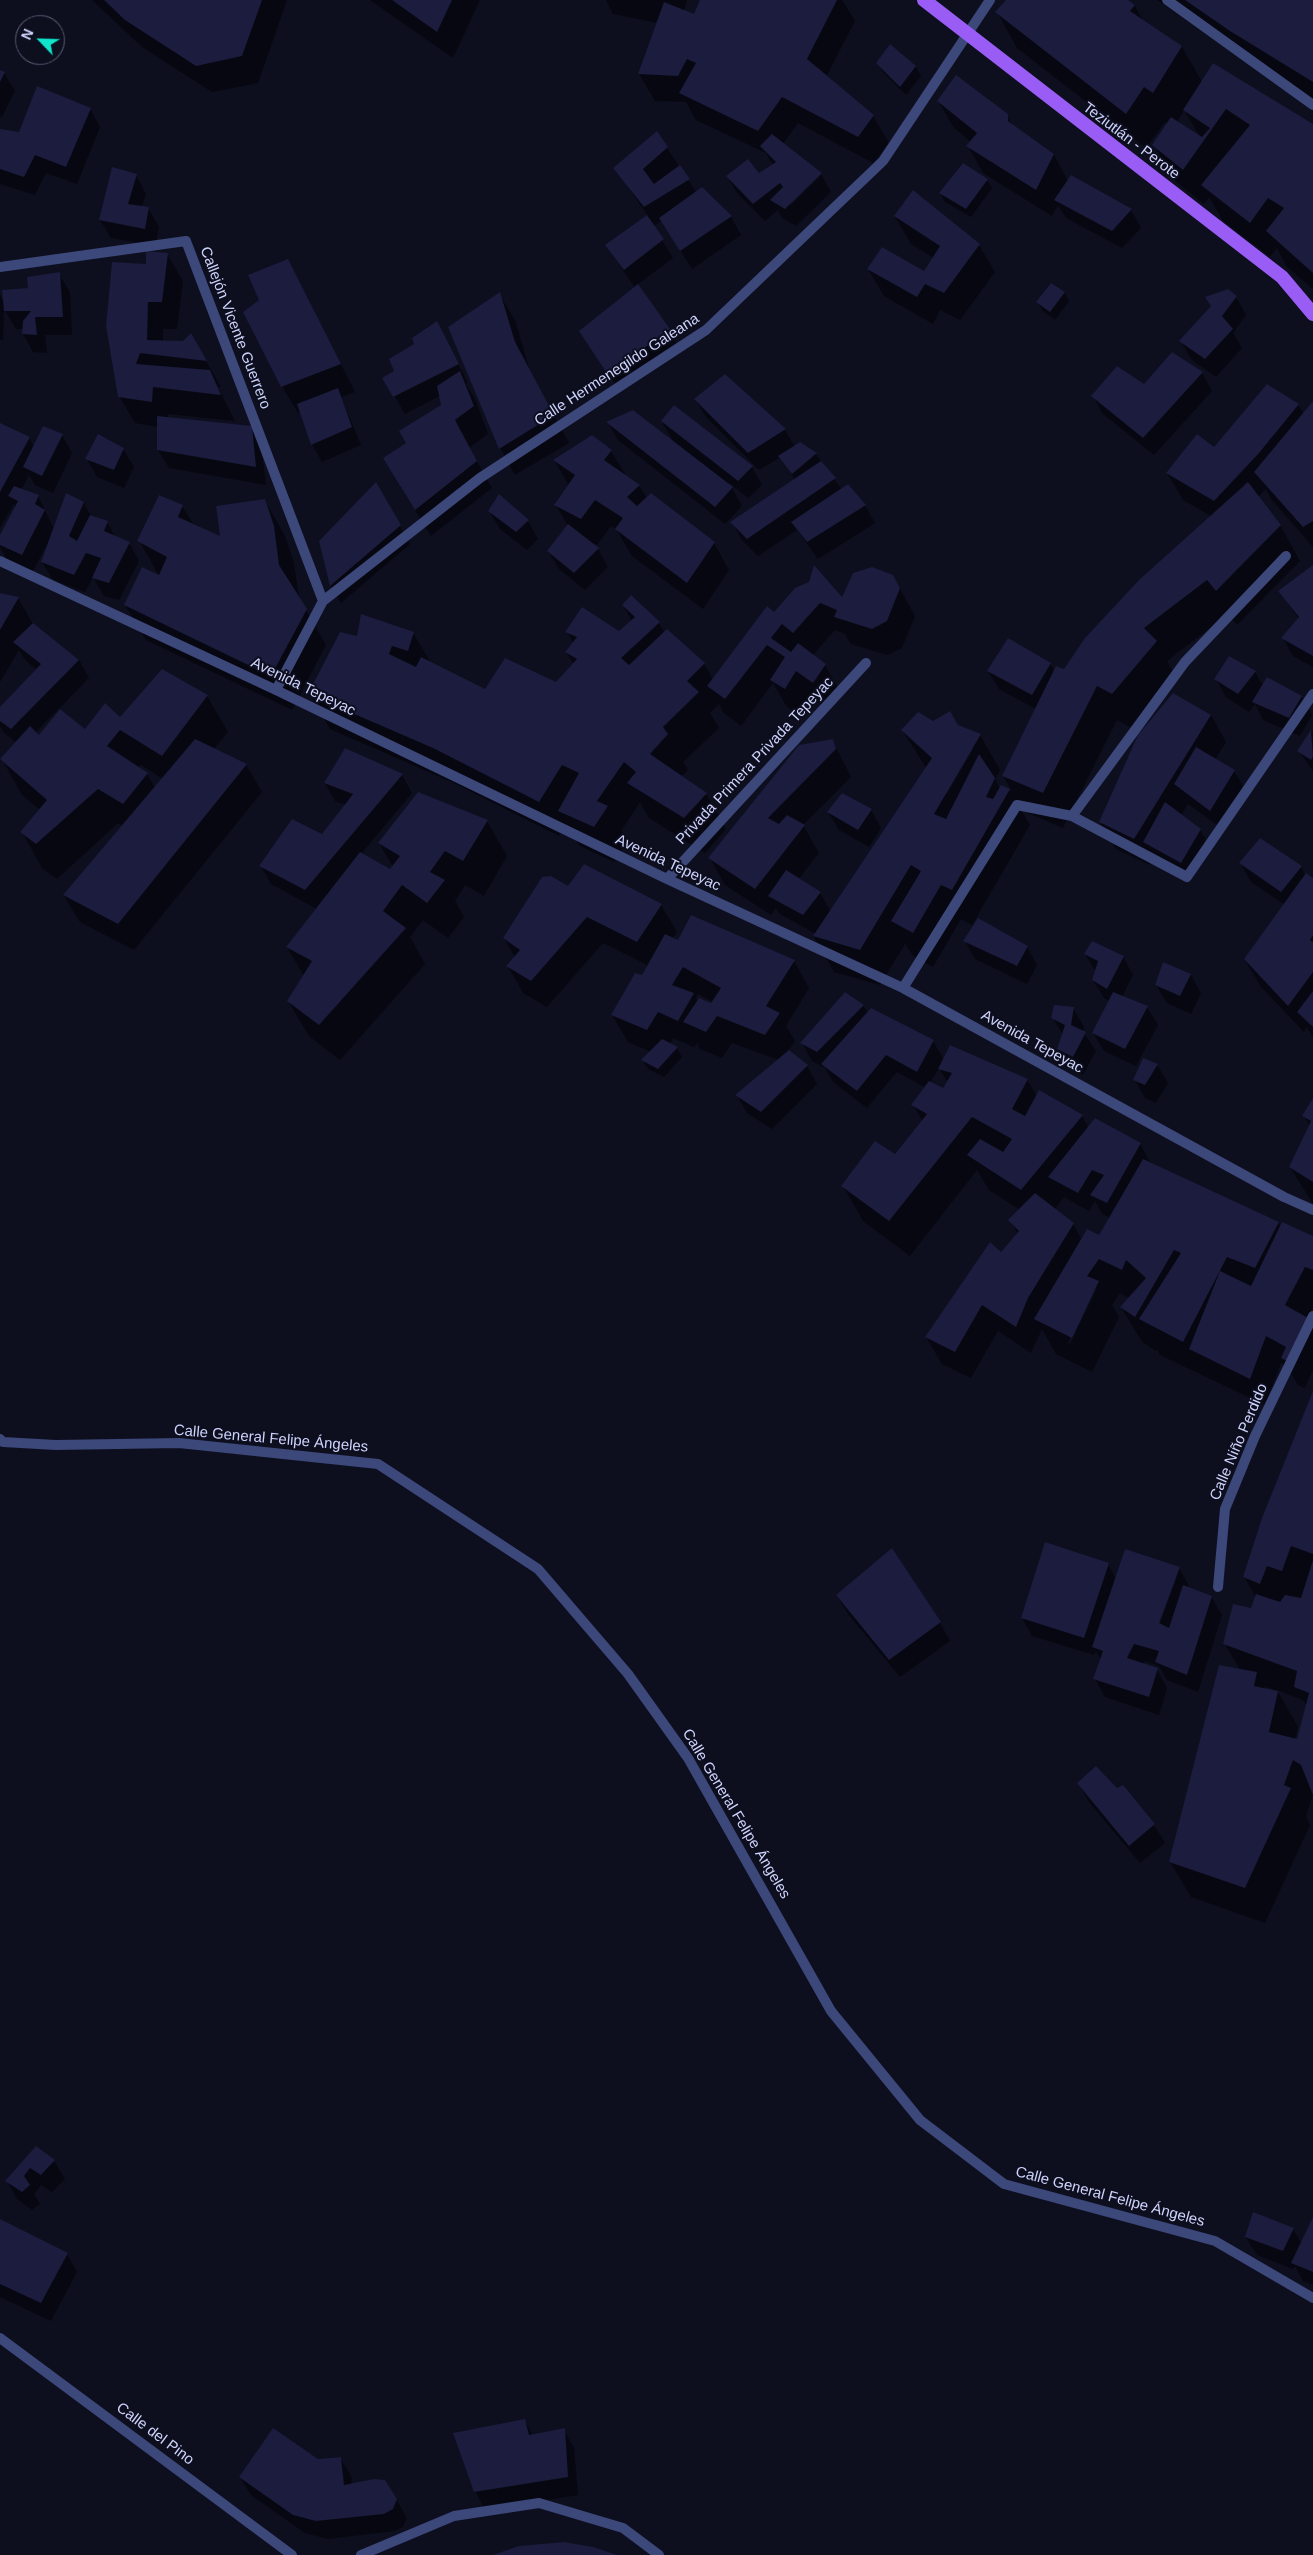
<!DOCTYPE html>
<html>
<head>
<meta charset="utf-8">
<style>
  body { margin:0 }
  #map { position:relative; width:1313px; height:2555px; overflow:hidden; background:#0d0e1e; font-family:Arial,sans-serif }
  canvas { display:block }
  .north { position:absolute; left:15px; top:15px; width:50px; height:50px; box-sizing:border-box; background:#0d0e1e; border:1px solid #5a5d77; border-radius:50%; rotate:294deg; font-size:14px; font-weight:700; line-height:20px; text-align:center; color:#ced3fc }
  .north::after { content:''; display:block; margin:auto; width:18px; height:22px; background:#0fe6cb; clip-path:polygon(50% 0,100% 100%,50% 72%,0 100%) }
</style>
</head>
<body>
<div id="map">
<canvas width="1313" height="2555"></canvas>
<div class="north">N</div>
</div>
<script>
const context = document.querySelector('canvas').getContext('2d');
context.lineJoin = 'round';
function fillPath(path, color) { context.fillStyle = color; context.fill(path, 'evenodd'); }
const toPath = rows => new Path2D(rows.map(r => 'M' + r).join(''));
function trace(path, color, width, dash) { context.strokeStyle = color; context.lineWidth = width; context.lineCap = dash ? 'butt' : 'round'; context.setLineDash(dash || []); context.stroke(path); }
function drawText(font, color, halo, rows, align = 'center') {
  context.font = font + ' Arial,sans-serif'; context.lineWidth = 4; context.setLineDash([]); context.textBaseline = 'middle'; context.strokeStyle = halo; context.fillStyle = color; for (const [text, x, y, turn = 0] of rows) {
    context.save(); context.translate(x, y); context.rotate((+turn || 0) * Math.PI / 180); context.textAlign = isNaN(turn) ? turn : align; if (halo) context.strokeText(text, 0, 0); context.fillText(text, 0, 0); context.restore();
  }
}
fillPath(toPath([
  [92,0,287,0,258,83,212,92,142,47],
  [370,0,480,0,453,58],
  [606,0,687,0,684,11,695,15,702,0,842,0,855,21,826,77,873,116,889,143,873,163,798,123,783,144,821,174,831,192,796,226,782,218,778,210,765,221,738,194,727,176,759,175,773,165,766,153,696,120,686,102,655,101,639,74,658,23,613,14],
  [820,173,821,175,791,205,791,201],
  [1007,0,1126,0,1135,6,1143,21,1182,47,1202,82,1313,126,1313,289,1287,267,1277,248,1270,257,1223,221,1209,197,1204,204,1174,180,1154,145,1168,124,1165,122,1146,148,1017,48,997,12],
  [1184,110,1200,137,1177,122],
  [1157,0,1313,0,1313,104,1251,66],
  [890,46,916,67,921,76,906,95,883,72,878,64],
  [0,71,4,73,15,91,2,117,0,116],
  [938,101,1007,115,1012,125,1054,155,1068,181,1131,210,1141,228,1122,248,1066,218,1058,205,1052,216,983,173,968,146,971,142,954,128],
  [90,109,100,127,77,184,46,173,35,195,0,184,0,130,20,133],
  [667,148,697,193,731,217,741,235,692,269,662,221,653,226,673,258,637,285,679,347,620,392,581,332,635,288,607,246,648,216,615,168],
  [136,175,146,194,142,207,148,208,159,227,155,246,111,238,100,220],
  [987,180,992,188,971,217,945,202,940,193],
  [895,217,979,245,995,272,960,320,940,310,933,324,884,296,868,269,925,272,934,258,911,244],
  [167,254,183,281,177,329,163,329,163,341,183,342,191,335,221,387,218,387,235,421,168,414,168,418,251,427,261,445,266,485,169,468,158,450,158,427,135,423,119,396,148,265],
  [288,260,355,392,341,397,361,445,322,462,312,444,301,412,298,413,282,386],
  [59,274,70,292,72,335,45,335,47,353,33,352,23,334,23,329,16,329,4,309,3,340,0,340,0,295,4,303],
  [1064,292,1069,301,1055,320,1043,311,1038,302],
  [499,294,515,320,530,371,569,443,515,475,500,448,449,328],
  [1236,297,1246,315,1233,333,1242,348,1216,377,1191,359,1181,341],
  [446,341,468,383,466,384,475,399,488,434,469,448,492,488,431,536,400,486,408,444,442,406,440,396,405,414,384,378],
  [1202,373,1212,391,1154,455,1103,414,1093,396],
  [725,375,785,430,795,447,800,443,816,454,842,490,865,505,875,523,818,559,797,530,758,556,742,540,732,522,795,480,781,457,759,470,706,417,695,399],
  [1313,403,1313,547,1271,499,1266,489,1258,497,1280,525,1300,561,1237,625,1228,614,1167,661,1176,677,1132,728,1117,720,1063,828,1021,810,1030,825,972,925,961,919,933,967,913,956,905,944,880,985,834,972,814,937,816,934,780,914,776,908,771,915,725,885,710,858,832,740,851,777,803,825,819,853,798,880,820,893,831,912,927,769,902,730,933,722,958,726,980,735,1000,770,995,779,1000,789,1001,787,1012,791,1003,776,1036,709,999,689,988,671,1050,664,1055,672,1064,670,1211,516,1183,500,1167,473,1298,405,1304,414],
  [972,747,973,749,947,794,945,792],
  [608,422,675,444,662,422,752,467,762,485,748,498,729,483,742,506,725,524,618,440],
  [0,424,29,438,34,447,62,435,72,453,53,493,35,485,29,475,21,490,38,496,54,529,83,502,92,517,107,522,115,537,129,543,139,561,119,600,104,596,93,577,85,592,53,580,42,562,47,544,32,573,8,561,0,547,0,538,16,507,14,504,0,528],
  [123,449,134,467,124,488,97,477,87,459],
  [611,451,626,476,639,486,647,498,714,543,729,570,703,609,632,556,616,529,611,526,597,545,591,543,598,549,608,567,585,590,559,569,548,551,568,526,556,505,569,486,555,461],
  [376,484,410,544,341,603,331,586,320,541],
  [265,501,285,536,294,563,299,598,326,645,292,710,146,640,125,605,159,576,139,540,182,506,194,525,222,538],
  [489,511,528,521,538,539,527,550,500,529],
  [1313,566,1313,667,1293,656,1283,638,1299,619,1280,592],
  [893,576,915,616,902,648,888,655,851,644,845,634,835,630,812,656,825,665,840,692,829,709,812,698,800,715,787,707,773,683,741,726,724,713,719,704,710,713,719,728,683,762,688,770,681,777,706,794,726,829,705,853,649,818,640,802,621,831,627,842,614,862,580,846,567,824,559,836,454,783,330,729,310,694,358,638,413,633,431,663,486,690,557,683,574,665,567,653,574,644,567,632,619,632,632,621,623,605,631,596,659,623,665,633,667,631,704,664,713,680,796,589,842,599],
  [0,594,18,598,34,626,79,660,89,678,35,733,39,737,85,731,120,718,163,671,207,696,228,732,214,749,246,765,262,792,134,950,80,922,64,896,123,826,118,823,57,879,42,868,22,832,40,810,22,795,2,759,17,743,4,733,0,726,0,708,37,670,25,660,19,650,0,682],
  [141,765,163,779,155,788,147,774,138,768],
  [1230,658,1255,672,1263,686,1302,697,1312,715,1300,736,1263,720,1255,704,1249,712,1226,697,1216,679],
  [1211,715,1226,742,1215,760,1234,771,1245,789,1221,828,1188,804,1181,815,1200,830,1211,848,1191,881,1154,859,1150,865,1116,849,1100,822],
  [1312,732,1313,733,1313,771,1299,751],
  [345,750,402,775,412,793,361,854,391,871,393,867,379,843,487,821,507,856,484,896,465,885,455,901,464,917,448,938,423,920,410,937,425,964,340,1060,309,1036,288,1001,304,976,287,947,317,909,271,884,261,866,322,835,346,805,335,801,325,783],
  [871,810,881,828,869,847,839,830,828,812],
  [1241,864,1301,867,1306,876,1313,880,1313,1038,1307,1027,1304,1032,1261,987,1245,960,1285,905,1251,882],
  [569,888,661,905,677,932,672,939,794,961,809,988,786,1026,795,1041,788,1051,807,1066,817,1084,772,1129,747,1113,737,1095,779,1060,732,1043,722,1058,700,1049,697,1043,694,1047,673,1038,670,1044,677,1048,682,1057,664,1077,648,1069,643,1061,651,1052,628,1042,612,1015,635,974,643,977,649,966,603,943,547,1007,523,993,508,966,515,957,504,938],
  [698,994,713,1002,711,1005,698,1002,696,998],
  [965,941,1027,947,1037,965,1027,984,975,959],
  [1085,954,1123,957,1133,975,1122,997,1147,1007,1158,1025,1136,1066,1104,1051,1093,1033,1109,1001,1104,998,1093,980,1096,972],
  [1191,975,1201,993,1191,1014,1167,1003,1156,985],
  [863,1005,868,1013,933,1041,944,1060,1027,1080,1037,1096,1082,1116,1089,1128,1140,1143,1150,1163,1279,1223,1281,1227,1313,1238,1313,1307,1307,1319,1313,1329,1313,1369,1305,1388,1298,1385,1286,1365,1281,1363,1265,1405,1160,1355,1157,1349,1156,1351,1142,1342,1121,1307,1129,1298,1120,1293,1112,1305,1119,1317,1092,1372,1056,1354,1042,1329,1031,1353,998,1331,971,1378,942,1364,926,1337,1018,1234,1010,1220,1020,1210,989,1190,977,1170,910,1256,863,1221,843,1186,896,1156,923,1122,913,1105,926,1088,897,1072,867,1108,833,1082,825,1068,812,1061,802,1043],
  [939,1068,948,1083,943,1090,930,1083],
  [1064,1197,1089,1211,1095,1201,1102,1214,1111,1218,1100,1237,1082,1240,1073,1224,1054,1210],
  [1094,1288,1096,1290,1070,1344,1068,1343],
  [1073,1008,1084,1027,1083,1032,1096,1051,1083,1075,1069,1067,1058,1048,1063,1035,1053,1018],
  [1157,1065,1168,1083,1156,1103,1145,1098,1135,1080],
  [1313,1101,1313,1204,1290,1167,1310,1126,1304,1116],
  [1313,1396,1313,1794,1306,1816,1310,1825,1265,1923,1191,1897,1170,1862,1240,1670,1225,1644,1252,1610,1256,1597,1244,1577],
  [1264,1686,1274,1690,1274,1691,1266,1689],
  [1277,1690,1303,1700,1307,1706,1297,1744,1294,1744,1298,1727],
  [1108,1564,1116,1579,1179,1568,1189,1586,1188,1588,1211,1597,1222,1615,1198,1692,1167,1680,1159,1666,1145,1661,1143,1665,1157,1670,1167,1688,1159,1715,1105,1697,1095,1679,1101,1660,1096,1651,1094,1655,1032,1636,1022,1618],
  [1174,1579,1176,1579,1158,1629,1155,1629],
  [837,1596,940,1623,950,1641,900,1677,848,1614],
  [1079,1784,1117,1790,1123,1786,1154,1825,1165,1843,1140,1863,1089,1802],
  [36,2147,54,2161,65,2179,52,2192,41,2185,34,2194,40,2204,32,2210,17,2199,7,2181],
  [1313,2220,1313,2285,1303,2281,1295,2266,1293,2269,1257,2255,1246,2237,1293,2229,1302,2244],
  [0,2221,67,2254,77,2272,51,2321,0,2297],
  [524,2420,533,2435,564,2430,574,2448,578,2495,485,2510,475,2491],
  [340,2458,351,2476,352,2485,396,2499,407,2518,403,2527,394,2531,328,2539,305,2533,251,2495,240,2477]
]), '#0007');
fillPath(toPath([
  [104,0,262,0,242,56,196,66,125,20],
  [392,0,452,0,437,32],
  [700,0,837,0,807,59,874,115,858,137,782,97,758,131,679,93,696,63,687,59,678,76,638,74,664,2,694,14],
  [1006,0,1128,0,1135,5,1130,11,1182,46,1153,93,1144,87,1126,114,995,12],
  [1185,0,1313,0,1313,82,1230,31],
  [890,44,916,66,900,87,876,63],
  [1213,63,1313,124,1313,273,1266,231,1284,208,1268,198,1250,223,1201,185,1250,125,1226,109,1183,170,1152,145,1171,117,1202,137,1210,128,1183,110],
  [0,70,5,72,0,82],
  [956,75,1008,114,1008,121,1054,154,1036,190,966,146,977,133,937,101],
  [37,86,91,108,66,167,35,155,24,177,0,169,0,129,19,132],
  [657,131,668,147,643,169,654,184,680,165,690,179,644,207,613,168],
  [772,134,822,173,785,209,770,200,783,187,780,183,753,204,726,176,748,159,759,173,776,162,760,146],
  [963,163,988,179,966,209,939,193],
  [112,167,137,174,128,204,149,207,145,229,99,220],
  [1071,175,1132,209,1112,231,1054,200],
  [702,187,732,216,680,251,659,218],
  [913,190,980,244,944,293,925,284,917,297,867,269,882,247,924,271,940,246,894,216],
  [647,215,664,239,624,270,605,245],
  [146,251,168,253,162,302,148,302,147,340,183,341,191,333,207,361,140,353,136,364,210,370,221,395,153,387,152,402,118,397,106,326,112,262,146,264],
  [288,259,341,364,281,387,243,312,259,300,248,275],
  [60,272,63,317,35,317,37,335,22,334,23,321,31,311,4,311,2,290,28,288,27,277],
  [1051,283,1065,292,1050,312,1036,302],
  [638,284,670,329,608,375,579,331],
  [1228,289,1237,296,1222,316,1233,329,1205,359,1179,341,1211,306,1205,297],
  [500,292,515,342,554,415,499,449,448,327],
  [437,321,459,364,393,397,382,378,394,371,389,359,414,344,412,338],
  [1172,352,1203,372,1143,438,1091,396,1117,366,1144,384],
  [460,371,474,406,455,420,477,461,415,510,383,458,406,443,399,431,441,405,437,386],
  [725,374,786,429,748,453,694,399],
  [1267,384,1299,404,1259,453,1214,501,1166,473,1197,434,1214,447],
  [338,388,352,427,311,445,297,404],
  [1313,401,1313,521,1303,527,1254,472],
  [674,405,753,466,738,481,661,421],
  [633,410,733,487,715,507,606,422],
  [157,416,252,426,256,467,157,450],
  [0,423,30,437,0,492],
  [43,426,63,434,42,476,23,467],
  [98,434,124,448,114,470,85,459],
  [592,435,612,450,604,460,640,485,627,497,637,506,651,493,715,542,687,583,615,529,623,518,595,500,581,519,554,505,575,475,553,460],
  [800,442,817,453,792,474,778,456],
  [821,461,836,478,747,539,730,522],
  [376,482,401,525,330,586,319,541],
  [1248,482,1281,525,1216,591,1207,580,1144,628,1157,641,1112,694,1097,686,1043,793,1002,776,1056,666,1064,669,1085,638,1139,580],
  [848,484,866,505,807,542,791,522],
  [14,486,39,495,35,504,45,510,22,555,0,545,0,535,18,501,8,496],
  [66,493,84,502,69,536,77,541,90,515,108,521,104,531,130,542,109,583,92,578,101,558,86,553,74,575,41,562],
  [499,494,529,520,516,532,488,511],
  [159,495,183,505,178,517,220,536,216,506,265,499,274,526,279,565,307,609,271,676,124,605,142,567,159,575,167,557,137,541],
  [568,524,599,548,574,573,547,551],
  [814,565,842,597,853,573,872,567,893,575,900,588,887,621,872,629,834,617,837,610,820,603,793,633,782,624,771,638,791,652,798,643,826,664,813,683,796,671,785,689,770,680,785,657,767,645,725,699,707,686,767,606,774,612,795,588,809,582],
  [1313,565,1313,656,1281,638,1299,617,1278,591],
  [0,593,19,597,0,630],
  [631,595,660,622,621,658,629,665,667,629,705,663,687,681,699,692,663,727,668,734,650,754,707,793,684,818,627,783,636,772,624,762,597,801,608,806,594,827,558,811,579,773,562,765,539,802,433,748,308,694,340,632,357,636,361,614,414,632,408,651,392,646,389,654,416,667,421,657,485,689,505,658,556,682,577,659,565,652,577,637,565,632,582,607,619,631,635,617,622,605],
  [33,623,79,660,11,729,0,721,0,707,41,664,13,642],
  [1008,638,1051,663,1032,695,987,671],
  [1229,656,1256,671,1238,694,1214,679],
  [162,669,208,695,162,756,120,730,107,746,148,773,123,804,98,789,36,844,20,832,47,800,0,759,30,726,39,735,60,709,85,729,105,703,120,717],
  [1267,677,1302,696,1289,718,1252,702],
  [1173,693,1211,715,1134,839,1099,822,1138,735],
  [950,711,958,725,981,734,934,814,946,819,979,754,995,778,986,797,993,799,1001,785,1010,789,952,890,941,885,913,933,891,921,921,871,911,865,860,950,813,936,932,758,901,730,918,712,933,721],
  [1311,730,1313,756,1311,760,1297,751],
  [195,739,247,764,118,924,63,895],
  [833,739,836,749,768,818,779,824,787,815,805,825,755,889,708,858,799,745],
  [1196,747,1235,770,1210,811,1174,784],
  [345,748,403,774,305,890,259,866,292,819,322,834,353,794,324,783],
  [418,792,488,820,463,861,445,851,430,872,445,880,427,903,402,885,383,911,406,928,319,1025,287,1001,312,961,286,947,360,852,390,869,400,856,378,843],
  [842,793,872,809,858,830,827,812],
  [1165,802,1201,829,1181,863,1143,842],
  [1260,838,1302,866,1281,892,1239,863],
  [584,864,662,904,637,942,587,917,531,981,506,966,520,950,503,938,542,877,551,876,568,886],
  [786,870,821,892,803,915,768,896],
  [1306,873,1313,878,1313,935,1310,940,1313,942,1313,972,1288,1006,1244,959],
  [691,915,795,960,766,1006,780,1013,765,1035,717,1016,706,1032,683,1022,699,998,711,1003,721,988,683,967,672,985,694,993,678,1021,658,1012,647,1030,611,1015,635,973,642,975,665,934,678,940],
  [978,918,1028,946,1017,966,963,941],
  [1092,941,1124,956,1107,989,1092,980,1098,961,1084,954],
  [1163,962,1191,974,1180,996,1155,985],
  [1313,991,1313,1027,1297,1012],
  [845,992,864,1005,817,1052,800,1043],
  [1113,992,1148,1006,1125,1049,1092,1033],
  [1054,1005,1074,1007,1071,1025,1086,1032,1073,1057,1057,1049,1065,1025,1051,1018],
  [871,1008,934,1040,917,1072,886,1055,857,1091,821,1064],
  [662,1039,678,1047,658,1069,641,1060],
  [950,1045,1028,1079,1012,1109,1025,1116,1039,1090,1083,1115,1021,1190,967,1155,980,1139,1003,1152,1012,1139,972,1117,889,1221,841,1186,875,1141,895,1154,927,1114,911,1105,929,1081,943,1088,952,1073,938,1069],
  [789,1050,808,1065,761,1112,735,1095],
  [1143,1058,1158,1064,1145,1085,1133,1080],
  [1313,1098,1313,1182,1289,1167,1311,1121,1302,1116],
  [1095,1118,1141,1143,1107,1203,1090,1195,1104,1175,1092,1170,1078,1193,1048,1177],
  [1143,1159,1279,1222,1255,1268,1227,1257,1183,1342,1139,1319,1181,1253,1174,1250,1135,1317,1120,1307,1146,1278,1126,1260,1122,1270,1099,1259,1087,1276,1099,1281,1072,1338,1034,1319,1087,1229,1099,1235],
  [1035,1193,1074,1223,1028,1298,1016,1327,982,1305,955,1352,925,1337,990,1242,1001,1252,1019,1231,1008,1220],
  [1282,1222,1313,1236,1313,1270,1305,1267,1285,1305,1308,1318,1289,1362,1281,1358,1286,1347,1266,1336,1250,1379,1189,1349,1220,1271,1251,1286],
  [1313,1391,1313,1554,1291,1546,1282,1571,1267,1566,1260,1584,1243,1577,1262,1518],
  [1045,1542,1109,1563,1084,1638,1021,1618],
  [892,1548,941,1622,889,1660,836,1595],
  [1125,1549,1180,1567,1159,1623,1169,1628,1183,1585,1212,1596,1187,1675,1155,1662,1159,1651,1134,1644,1127,1658,1158,1668,1149,1697,1093,1679,1103,1651,1092,1647],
  [1313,1560,1313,1795,1301,1765,1293,1760,1284,1785,1291,1788,1245,1888,1169,1862,1219,1665,1257,1672,1254,1686,1278,1691,1269,1732,1297,1739,1309,1693,1294,1687,1297,1671,1223,1644,1233,1604,1251,1608,1256,1594,1280,1602,1285,1595,1301,1598],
  [1096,1766,1117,1788,1123,1785,1155,1824,1129,1846,1077,1783],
  [36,2146,55,2160,41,2175,30,2168,24,2176,30,2185,22,2192,5,2181],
  [1253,2212,1294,2228,1283,2251,1245,2237],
  [1313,2217,1313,2272,1291,2263],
  [0,2219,68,2253,41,2303,0,2284],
  [525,2419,529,2435,565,2428,568,2477,474,2492,453,2433],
  [273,2428,318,2459,341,2457,344,2485,374,2479,385,2480,397,2499,393,2509,384,2514,316,2521,293,2515,239,2477],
  [564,2542,593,2547,617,2555,493,2555,519,2546]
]), '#1b1c3e');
trace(toPath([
  [1167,0,1313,105],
  [0,267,186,241,323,601],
  [0,561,276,690,667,879,903,988,1284,1197,1313,1210],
  [276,690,323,601,480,478,706,330,883,161,990,0],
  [1072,816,1185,662,1286,556],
  [667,879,866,663],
  [903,988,1017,805,1072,816,1187,877,1313,694],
  [0,1439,3,1442,56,1445,179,1443,378,1464,538,1569,628,1674,688,1758,831,2011,920,2120,1004,2184,1215,2241,1313,2298],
  [1218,1587,1225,1509,1255,1436,1313,1316],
  [0,2338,292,2555],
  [361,2555,454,2516,539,2503,623,2528,659,2555]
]), '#3c477a', 10);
trace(toPath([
  [924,0,1282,277,1313,314]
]), '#995cf4', 14);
drawText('15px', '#ced3fc', '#0d0e1e', [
  ["Teziutlán - Perote",1131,141,37],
  ["Callejón Vicente Guerrero",235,328,69],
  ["Calle Hermenegildo Galeana",617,370,-33],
  ["Avenida Tepeyac",303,687,26],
  ["Privada Primera Privada Tepeyac",755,761,-47],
  ["Avenida Tepeyac",668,863,25],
  ["Avenida Tepeyac",1032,1042,29],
  ["Calle General Felipe Ángeles",271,1439,5],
  ["Calle Niño Perdido",1239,1442,-67],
  ["Calle General Felipe Ángeles",736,1814,59],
  ["Calle General Felipe Ángeles",1110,2197,15],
  ["Calle del Pino",155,2434,37]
]);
</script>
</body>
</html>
